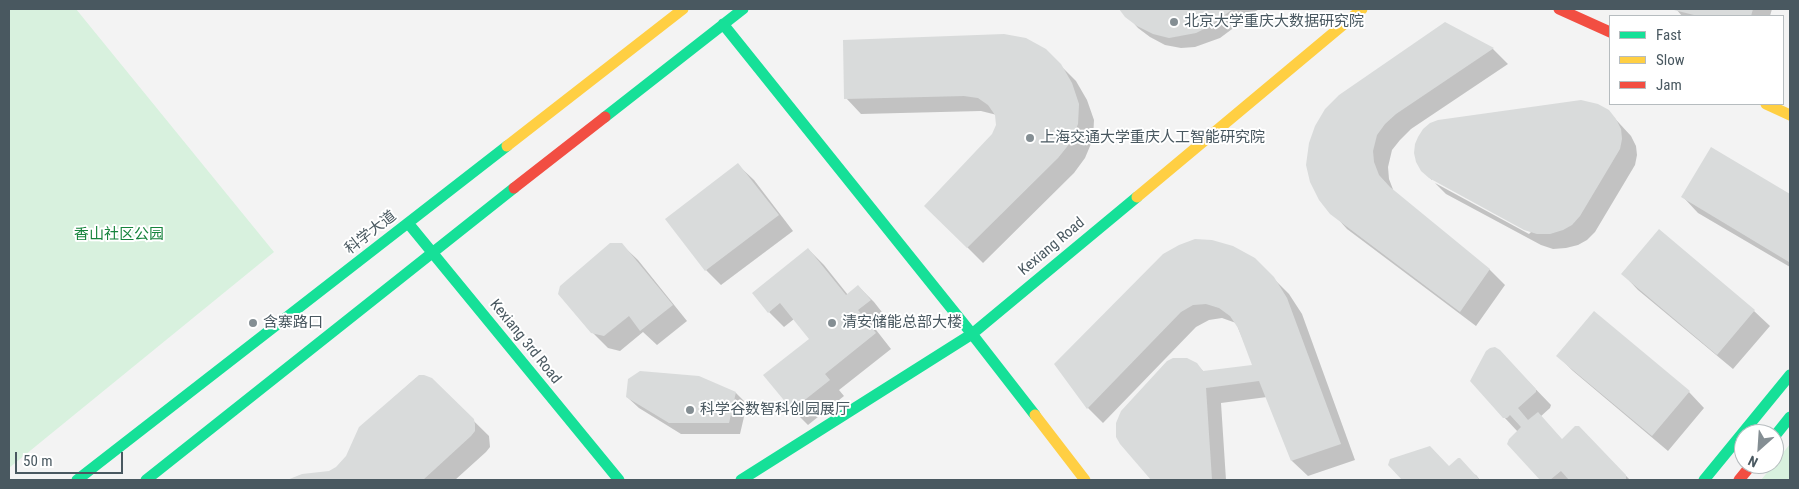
<!DOCTYPE html>
<html>
<head>
<meta charset="utf-8">
<style>
  body { margin:0 }
  #map { position:relative; width:1799px; height:489px; overflow:hidden; background:#f3f3f3; font-family:"Roboto Condensed",sans-serif }
  canvas { display:block }
  .frame { position:absolute; inset:0; border:10px solid #495860; pointer-events:none }
  .legend { position:absolute; left:1609px; top:15px; width:175px; height:90px; box-sizing:border-box; background:#fff; border:1px solid #b6bcbf; margin:0; padding:6px 9px; list-style:none; font-size:15px; color:#495860 }
  .legend li { display:flex; align-items:center; gap:10px; height:25px }
  .legend b { width:25px; border:1px solid #b6bcbf }
  .north { position:absolute; left:1734px; top:424px; width:50px; height:50px; box-sizing:border-box; background:#fff; border:1px solid #b6bcbf; border-radius:50%; rotate:206deg; font-size:14px; font-weight:700; line-height:20px; text-align:center; color:#495860 }
  .north::after { content:''; display:block; margin:auto; width:18px; height:22px; background:#848e93; clip-path:polygon(50% 0,100% 100%,50% 72%,0 100%) }
  .scale { position:absolute; left:15px; top:452px; width:108px; height:22px; box-sizing:border-box; border:2px solid #495860; border-top:0; padding-left:6px; font-size:15px; line-height:18px; white-space:nowrap; color:#495860; -webkit-text-stroke:4px #fff; paint-order:stroke }
</style>
</head>
<body>
<div id="map">
<canvas width="1799" height="489"></canvas>
<div class="frame"></div>
<ul class="legend">
<li><b style="height:6px;background:#16e098"></b>Fast</li>
<li><b style="height:6px;background:#ffcf43"></b>Slow</li>
<li><b style="height:6px;background:#f24e42"></b>Jam</li>
</ul>
<div class="north">N</div>
<div class="scale">50 m</div>
</div>
<script>
const context = document.querySelector('canvas').getContext('2d');
context.lineJoin = 'round';
function fillPath(path, color) { context.fillStyle = color; context.fill(path, 'evenodd'); }
const toPath = rows => new Path2D(rows.map(r => 'M' + r).join(''));
function trace(path, color, width, dash) { context.strokeStyle = color; context.lineWidth = width; context.lineCap = dash ? 'butt' : 'round'; context.setLineDash(dash || []); context.stroke(path); }
function drawText(font, color, halo, rows, align = 'center') {
  context.font = font + ' "Roboto Condensed","Noto Sans SC",sans-serif'; context.lineWidth = 4; context.setLineDash([]); context.textBaseline = 'middle'; context.strokeStyle = halo; context.fillStyle = color; for (const [text, x, y, turn = 0] of rows) {
    context.save(); context.translate(x, y); context.rotate((+turn || 0) * Math.PI / 180); context.textAlign = isNaN(turn) ? turn : align; if (halo) context.strokeText(text, 0, 0); context.fillText(text, 0, 0); context.restore();
  }
}
fillPath(toPath([
  [9,9,76,9,274,252,9,468],
  [1790,444,1790,480,1761,480,1774,464]
]), '#d8f1de');
fillPath(toPath([
  [1121,9,1259,9,1220,38,1195,47,1181,48,1165,45,1150,37,1138,28],
  [1676,9,1772,9,1770,16,1682,16],
  [1445,23,1493,49,1508,64,1411,129,1400,140,1392,150,1388,167,1389,179,1394,192,1489,269,1505,285,1476,326,1347,229,1320,199],
  [1045,50,1076,81,1087,100,1094,120,1093,139,1085,158,1074,173,983,263,926,206,993,134,997,125,997,115,981,111,861,114,846,98],
  [1608,111,1631,136,1636,146,1637,155,1635,165,1595,232,1587,240,1578,245,1566,248,1553,249,1541,245,1446,194,1435,183,1529,234,1531,232,1432,179,1432,180,1422,170],
  [1712,149,1790,196,1790,267,1698,213,1683,197],
  [738,165,754,180,793,231,721,285,706,270],
  [1659,231,1754,311,1770,326,1733,369,1638,290,1623,274],
  [622,245,638,260,687,321,657,345,643,332,620,351,608,348,592,332],
  [808,249,824,265,848,295,858,286,874,302,885,316,873,326,891,349,839,390,844,396,808,425,793,410,765,375,810,339,794,319,784,327,769,312],
  [1254,259,1289,294,1302,314,1355,460,1308,476,1292,461,1267,397,1221,403,1226,480,1153,480,1121,443,1196,364,1204,372,1254,366,1236,323,1222,318,1209,320,1196,327,1103,423,1088,408,1055,364],
  [1594,312,1689,392,1704,408,1668,451,1573,371,1558,356],
  [1499,351,1551,405,1550,408,1540,417,1562,440,1594,443,1630,480,1542,480,1509,443,1518,432,1504,417],
  [424,376,431,379,489,436,490,447,486,452,455,480,290,480,302,475,329,473,337,468,347,457,364,424,416,378],
  [736,393,747,404,740,434,681,434,639,408,627,397],
  [1389,464,1450,467,1476,475,1480,480,1404,480]
]), '#0003');
fillPath(toPath([
  [1119,9,1233,9,1208,27,1196,33,1169,38,1153,34,1137,26,1125,17],
  [1674,9,1753,9,1751,16,1698,16,1674,10],
  [1445,22,1494,48,1396,114,1385,124,1377,135,1373,151,1374,162,1379,175,1390,187,1490,269,1460,312,1330,214,1319,200,1310,182,1306,165,1309,143,1315,126,1325,109,1339,95],
  [1004,34,1026,38,1046,49,1061,64,1072,83,1079,104,1078,124,1070,143,1058,158,967,248,924,206,992,134,996,125,995,115,988,105,978,98,964,96,844,99,843,40],
  [1581,100,1598,104,1609,110,1616,119,1621,129,1622,139,1620,149,1580,216,1572,225,1563,230,1550,234,1537,234,1524,230,1429,178,1421,171,1416,162,1414,153,1415,144,1418,137,1423,129,1430,123,1438,120],
  [1711,147,1790,194,1790,259,1789,262,1681,197],
  [738,163,779,215,705,271,665,219],
  [1659,229,1755,310,1717,355,1621,274],
  [1195,239,1212,240,1233,246,1255,258,1274,277,1287,298,1341,444,1291,461,1259,381,1206,388,1212,480,1151,480,1120,444,1116,437,1116,423,1121,411,1167,361,1173,358,1187,358,1197,363,1203,371,1252,365,1238,328,1230,316,1219,308,1206,304,1193,305,1181,312,1087,409,1054,364,1163,254,1179,245],
  [610,243,622,243,673,305,640,331,629,316,604,336,591,333,558,294,560,286],
  [808,248,846,295,858,285,871,300,858,310,876,333,825,374,830,380,792,410,763,375,809,339,780,303,768,313,752,293],
  [1594,311,1690,391,1652,436,1556,356],
  [1495,347,1500,350,1536,389,1536,392,1518,408,1528,420,1538,412,1562,439,1575,426,1579,426,1626,475,1626,480,1569,480,1561,471,1550,480,1540,480,1507,444,1509,439,1521,427,1510,415,1507,418,1503,418,1470,381,1486,351,1490,348],
  [640,371,699,376,736,392,729,423,669,423,626,397,628,379],
  [419,375,424,375,432,378,474,419,475,425,475,431,471,436,423,480,287,480,302,474,329,471,336,467,346,456,359,427],
  [1430,446,1449,466,1458,458,1460,458,1480,480,1402,480,1388,465,1390,459]
]), '#d9dbdb');
trace(toPath([
  [723,24,972,334,1035,415],
  [605,117,743,9],
  [408,223,619,480],
  [1774,437,1790,417],
  [77,480,507,146],
  [146,480,514,188],
  [741,480,972,334,1137,197],
  [1704,480,1790,375]
]), '#16e098', 11);
trace(toPath([
  [1766,104,1790,115],
  [507,146,683,9],
  [1137,197,1362,9],
  [1035,415,1085,480]
]), '#ffcf43', 11);
trace(toPath([
  [1559,9,1610,32],
  [514,188,605,117],
  [1739,480,1752,464]
]), '#f24e42', 11);
for (const [x, y, r, color] of [
  [1174,22,5,"#848e93"],
  [1030,138,5,"#848e93"],
  [253,323,5,"#848e93"],
  [832,323,5,"#848e93"],
  [690,410,5,"#848e93"]
]) { const dot = new Path2D(); dot.arc(x, y, r, 0, 2 * Math.PI); context.fillStyle = color; context.fill(dot); trace(dot, '#fff', 2); }
drawText('15px', '#495860', '#fff', [
  ["北京大学重庆大数据研究院",1184,22],
  ["上海交通大学重庆人工智能研究院",1040,138],
  ["含寨路口",263,323],
  ["清安储能总部大楼",842,323],
  ["科学谷数智科创园展厅",700,410]
], 'left');
drawText('15px', '#495860', '#fff', [
  ["科学大道",371,233,-38],
  ["Kexiang Road",1052,247,-40],
  ["Kexiang 3rd Road",525,342,51]
]);
drawText('15px', '#17843d', '#fff', [
  ["香山社区公园",119,235]
]);
</script>
</body>
</html>
